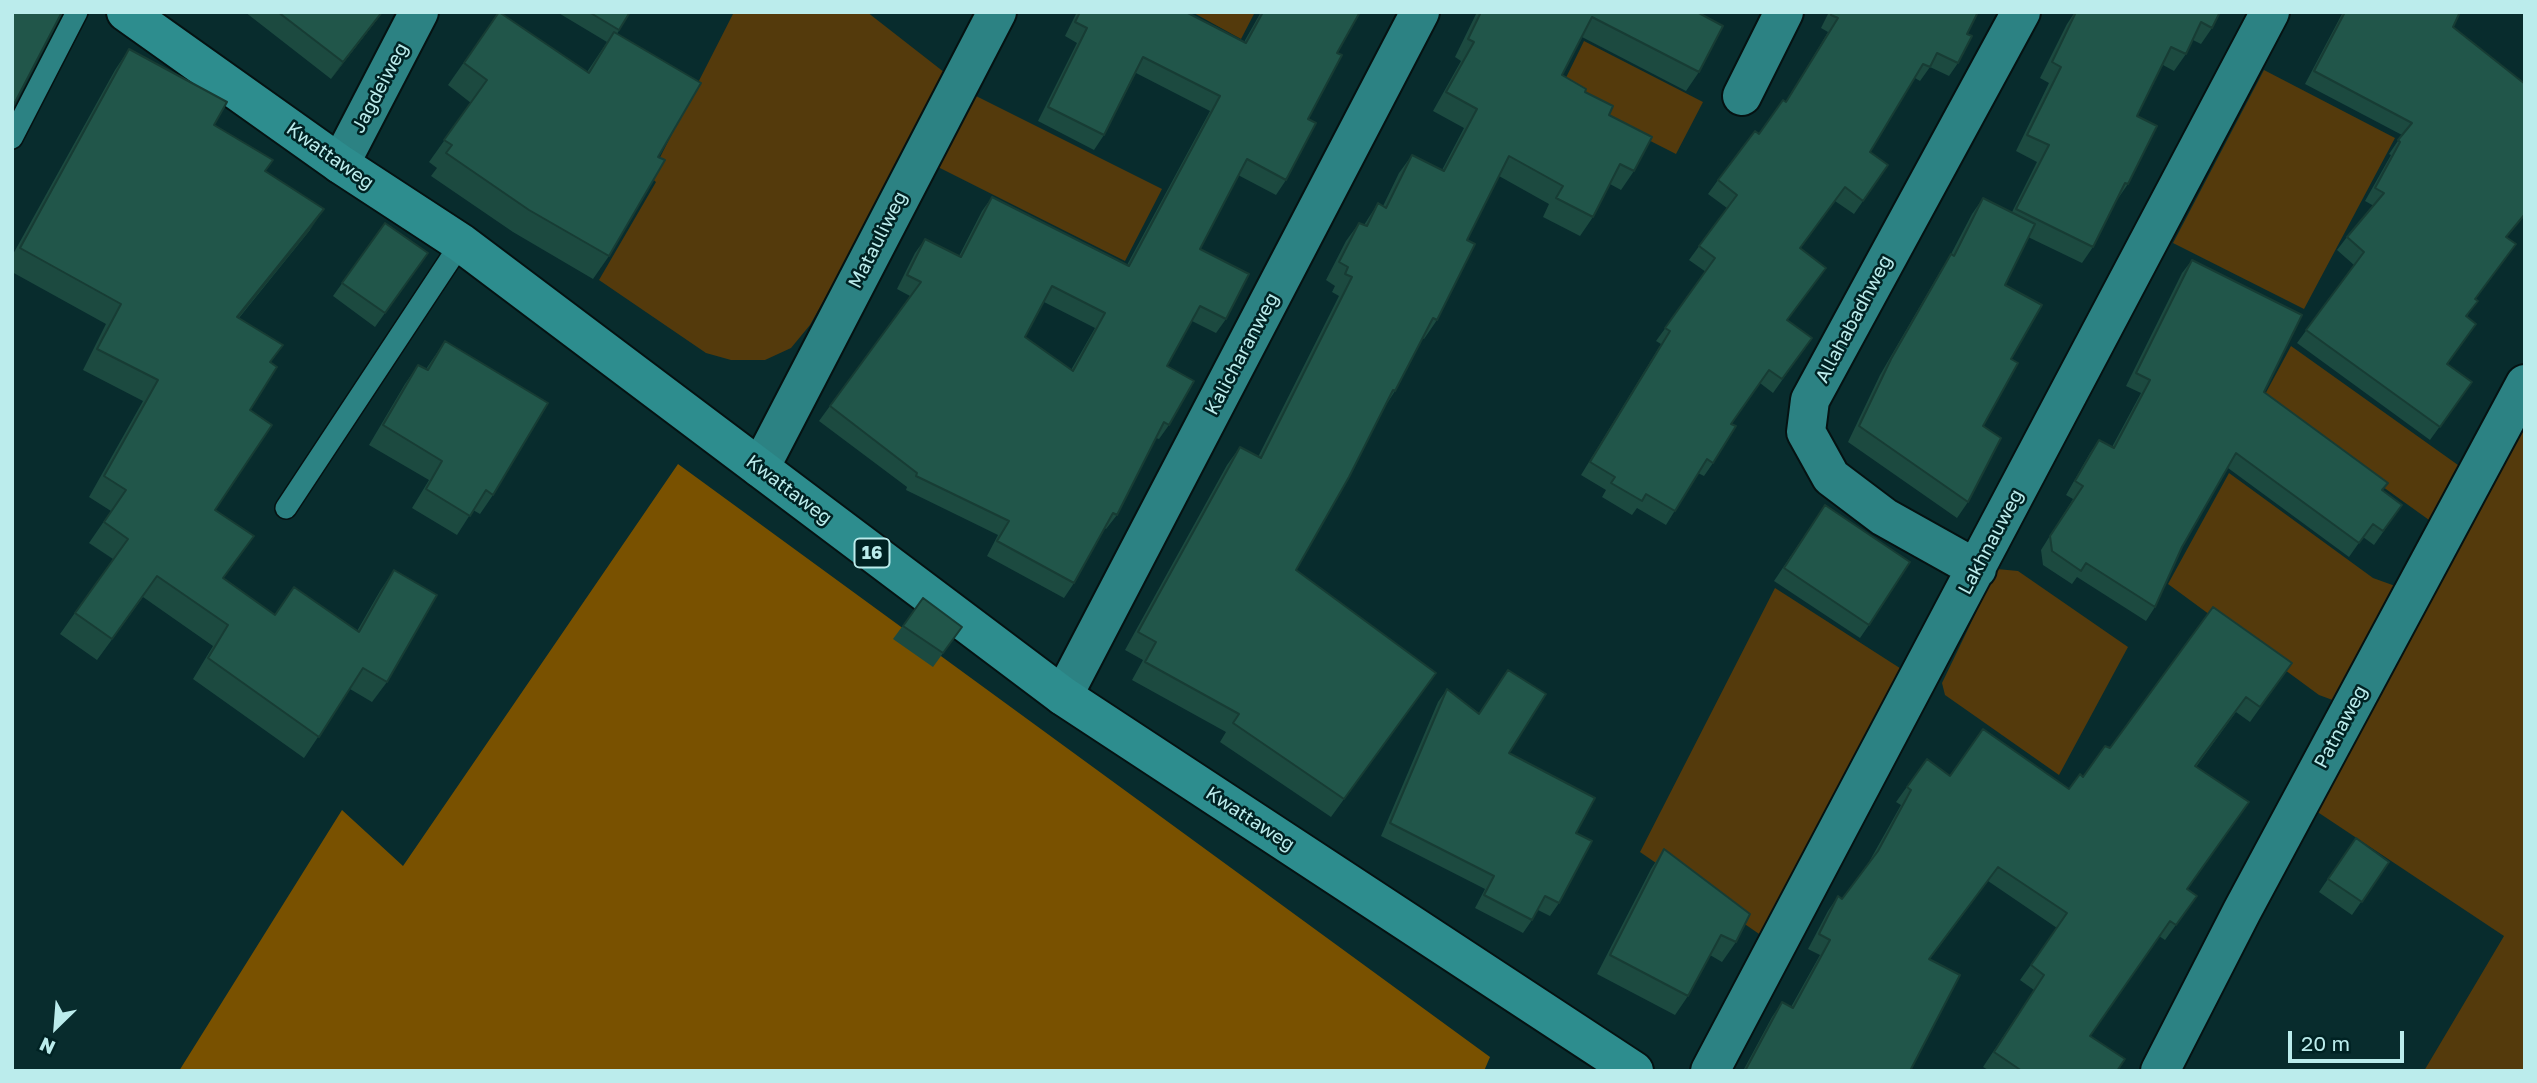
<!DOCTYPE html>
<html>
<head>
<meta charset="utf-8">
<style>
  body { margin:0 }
  #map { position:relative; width:2537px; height:1083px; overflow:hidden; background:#082c2d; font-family:"Golos Text",sans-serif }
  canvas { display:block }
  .frame { position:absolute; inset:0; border:14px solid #bbecec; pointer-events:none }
  .north { position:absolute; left:21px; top:992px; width:70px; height:70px; -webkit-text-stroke:5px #002223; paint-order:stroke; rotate:205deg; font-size:19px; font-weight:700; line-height:28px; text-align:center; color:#bbecec }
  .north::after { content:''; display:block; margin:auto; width:24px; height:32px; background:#bbecec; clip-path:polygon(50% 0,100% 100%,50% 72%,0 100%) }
  .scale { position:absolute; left:2288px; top:1031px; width:116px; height:32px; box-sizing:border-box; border:4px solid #bbecec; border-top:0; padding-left:9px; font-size:21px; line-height:24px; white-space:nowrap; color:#bbecec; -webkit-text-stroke:5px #002223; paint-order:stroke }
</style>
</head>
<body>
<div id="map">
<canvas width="2537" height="1083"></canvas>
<div class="frame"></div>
<div class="north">N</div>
<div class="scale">20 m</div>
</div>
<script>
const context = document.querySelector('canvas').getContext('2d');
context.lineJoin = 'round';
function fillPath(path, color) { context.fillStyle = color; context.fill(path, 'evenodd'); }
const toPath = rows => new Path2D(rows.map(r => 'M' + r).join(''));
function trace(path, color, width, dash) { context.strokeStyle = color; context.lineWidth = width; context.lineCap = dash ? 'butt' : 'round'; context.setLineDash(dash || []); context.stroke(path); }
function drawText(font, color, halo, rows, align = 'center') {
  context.font = font + ' "Golos Text",sans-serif'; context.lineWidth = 5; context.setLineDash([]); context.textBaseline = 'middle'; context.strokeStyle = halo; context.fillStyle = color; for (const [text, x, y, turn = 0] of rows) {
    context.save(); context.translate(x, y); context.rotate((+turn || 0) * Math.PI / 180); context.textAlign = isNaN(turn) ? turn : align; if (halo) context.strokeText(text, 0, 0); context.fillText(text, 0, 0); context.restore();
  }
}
fillPath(toPath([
  [734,12,867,12,949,76,810,325,791,348,765,360,731,360,706,353,599,280,656,182,650,177],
  [1192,12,1255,12,1241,39],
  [1584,41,1703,102,1676,154,1558,94],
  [2264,70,2395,138,2304,309,2173,243],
  [966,91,1162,189,1125,261,930,163],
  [2291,346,2465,470,2436,525,2262,400],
  [2525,416,2525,1071,2424,1071,2504,936,2313,809],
  [2229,473,2373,578,2398,587,2338,702,2319,695,2168,584],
  [1997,569,2018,571,2128,647,2059,775,1945,695,1942,683],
  [1775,588,1906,672,1765,938,1640,852]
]), '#543a0c');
fillPath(toPath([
  [678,464,1490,1057,1484,1071,179,1071,342,810,403,866]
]), '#795100');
const service = toPath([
  [12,138,77,12],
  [286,508,461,243]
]);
const minor = toPath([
  [1742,96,1784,12],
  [340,164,419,12],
  [760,468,997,12],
  [1977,569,1884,517,1831,477,1806,432,1810,400,2021,12],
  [1063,696,1420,12],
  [1710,1071,2270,12],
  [2160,1071,2242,911,2525,384]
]);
const primary = toPath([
  [126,12,340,164,461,243,1063,696,1634,1071]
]);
trace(service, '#051212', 24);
trace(minor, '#051212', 42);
trace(primary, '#051212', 42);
trace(service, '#2c8283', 21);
trace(minor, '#2c8283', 38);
trace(primary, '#2d8d8e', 38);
fillPath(toPath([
  [245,12,383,12,331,79],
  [499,12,587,72,607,42,557,12,630,12,617,34,658,157,609,256,593,279,513,232,431,176,437,168,429,162,471,103,448,85],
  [1077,12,1186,12,1244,42,1261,12,1360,12,1337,53,1308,119,1286,180,1276,195,1238,175,1200,249,1226,319,1216,333,1192,321,1167,366,1169,425,1159,439,1156,438,1117,515,1106,529,1104,528,1074,583,1064,598,987,556,998,535,906,490,907,487,819,421,910,296,897,289,915,253,925,239,959,256,982,211,992,197,1127,265,1210,111,1136,73,1104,135,1094,150,1038,121,1077,43,1065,36],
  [1044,302,1095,328,1071,370,1025,337],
  [1477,12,1697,12,1699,72,1686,91,1582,37,1562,75,1585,92,1609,115,1634,171,1621,190,1610,184,1593,217,1580,236,1543,217,1549,204,1499,176,1467,240,1437,320,1424,339,1422,338,1395,391,1384,408,1296,570,1436,673,1331,817,1220,742,1226,732,1132,680,1143,660,1125,650,1227,465,1240,447,1258,457,1339,296,1332,292,1335,286,1326,280,1346,241,1359,223,1364,225,1378,203,1383,206,1399,173,1412,155,1442,170,1464,128,1433,111,1461,61,1455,57],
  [1829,12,1978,12,1967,34,1958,63,1949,76,1930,67,1920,81,1915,78,1870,152,1888,165,1854,214,1835,201,1800,249,1787,321,1812,338,1773,393,1760,383,1731,424,1713,463,1704,476,1698,473,1666,525,1637,508,1632,515,1602,497,1606,490,1581,475,1661,344,1656,341,1706,272,1689,260,1727,208,1708,194,1718,180,1786,102,1828,32,1821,28],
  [2075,12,2220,12,2212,28,2201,44,2193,40,2186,54,2174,71,2163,65,2137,116,2128,184,2117,200,2093,247,2082,263,2028,237,2005,285,2011,359,1983,426,1968,502,1957,518,1848,442,1880,375,1941,270,1950,256,1972,214,1983,198,2012,212,2037,162,2016,151,2049,83,2040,78,2067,24],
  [2343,12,2460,12,2453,27,2507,237,2467,317,2448,364,2472,382,2430,440,2297,343,2354,265,2337,250,2347,237,2374,206,2365,201,2391,155,2389,154,2402,135,2305,84],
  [129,49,265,171,310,230,239,318,283,345,271,362,250,410,215,510,224,578,275,615,357,631,380,591,394,570,387,682,372,702,350,689,304,758,193,679,213,646,143,597,97,660,60,634,113,559,89,543,111,511,89,497,143,401,83,370,106,324,12,272,12,256,115,70],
  [385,223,428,253,375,327,333,296],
  [2192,260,2264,392,2383,491,2402,505,2374,545,2363,537,2349,557,2228,468,2182,547,2155,607,2146,621,2077,577,2072,584,2043,565,2041,550,2073,499,2066,495,2090,453,2099,440,2112,447,2141,393,2126,386,2182,273],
  [445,341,493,495,480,514,473,510,457,535,412,508,429,480,369,445,405,384,418,365,426,369],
  [1825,505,1869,625,1860,638,1774,581],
  [923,598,962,627,933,667,893,639],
  [2292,663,2250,722,2236,712,2196,767,2187,889,2197,896,2165,940,2159,936,2090,1036,2117,1071,1990,1071,1983,1067,2034,990,2020,980,2057,928,1988,881,1930,959,1910,1071,1743,1071,1772,1017,1782,1002,1791,1007,1820,955,1808,949,1828,911,1838,896,1842,899,1869,862,1901,805,1896,802,1927,759,1950,776,2069,789,2083,777,2110,748],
  [1508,670,1509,753,1576,833,1559,903,1550,916,1538,910,1532,920,1523,933,1475,908,1485,889,1381,836,1438,702,1447,689,1479,713],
  [2356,838,2389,862,2352,915,2319,892],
  [1664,849,1736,942,1722,962,1710,955,1688,996,1675,1015,1597,974,1651,869]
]), '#1c4a40');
fillPath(toPath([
  [382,12,383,12,331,79,343,62],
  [324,209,310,230,222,338,237,317]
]), '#173c34');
const building = toPath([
  [12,12,62,12,12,108,12,12],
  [278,12,382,12,343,62,278,12],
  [499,12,589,73,614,32,701,83,658,157,665,160,609,256,529,210,446,153,452,145,444,140,487,80,464,63,499,12],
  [589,12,630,12,619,30,589,12],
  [1080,12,1186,12,1246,43,1263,12,1360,12,1337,53,1342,55,1308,119,1316,123,1286,180,1247,159,1200,249,1249,274,1226,319,1200,306,1167,366,1194,381,1169,425,1164,422,1117,515,1113,513,1074,583,997,541,1009,521,916,476,917,473,830,406,921,282,907,275,925,239,961,257,992,197,1129,266,1220,96,1143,57,1104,135,1048,107,1087,28,1075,22,1080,12],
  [1052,286,1105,313,1073,371,1025,337,1052,286],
  [1481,12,1697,12,1723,26,1699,72,1592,17,1562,75,1586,89,1585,92,1613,106,1609,115,1652,137,1634,171,1620,164,1593,217,1556,198,1563,186,1509,156,1467,240,1475,244,1437,320,1433,318,1395,391,1393,390,1349,477,1296,570,1436,673,1344,799,1233,723,1239,714,1145,662,1156,642,1138,632,1240,447,1261,458,1352,277,1345,274,1348,267,1339,262,1359,223,1367,226,1378,203,1386,208,1412,155,1444,171,1477,109,1446,92,1474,42,1468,39,1481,12],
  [1832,12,1978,12,1967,34,1972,36,1958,63,1937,53,1930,67,1923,64,1870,152,1888,165,1863,201,1845,187,1800,248,1826,268,1787,320,1812,338,1782,379,1769,370,1731,424,1736,426,1713,463,1707,459,1675,511,1646,494,1642,501,1611,483,1615,477,1590,462,1670,331,1665,328,1715,258,1699,246,1737,195,1718,180,1755,131,1759,134,1783,100,1786,102,1838,18,1831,15,1832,12],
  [2076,12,2220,12,2212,28,2201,22,2186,54,2171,47,2137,116,2157,126,2128,184,2125,183,2093,247,2016,209,2049,145,2027,135,2061,67,2052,62,2076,12],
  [2345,12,2460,12,2453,27,2525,84,2525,214,2506,237,2516,244,2475,299,2478,301,2466,316,2476,324,2447,364,2472,382,2440,427,2306,330,2364,252,2347,237,2384,193,2375,188,2400,142,2398,140,2412,123,2314,71,2345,12],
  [129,49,227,102,214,125,273,160,265,171,324,209,237,317,283,345,270,362,277,367,250,410,272,425,215,510,254,536,223,578,275,615,294,587,359,632,394,570,437,595,387,682,363,668,319,737,208,658,228,625,157,576,112,639,75,613,128,539,104,522,126,490,104,476,158,380,97,349,121,304,20,248,129,49],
  [1983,198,2035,224,2005,285,2042,305,2011,359,2018,363,1983,426,2001,438,1968,502,1859,426,1891,359,1951,254,1954,256,1983,198],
  [385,223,428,253,385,313,342,283,385,223],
  [2192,260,2302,315,2264,392,2388,483,2382,490,2402,505,2383,531,2373,524,2359,543,2236,453,2182,547,2155,607,2086,563,2081,571,2052,551,2050,536,2083,486,2075,481,2099,440,2114,448,2150,380,2136,373,2192,260],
  [445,341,548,403,493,495,486,490,470,516,426,489,442,461,383,425,418,365,428,370,445,341],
  [1825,505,1910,562,1869,625,1784,568,1825,505],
  [923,598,962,627,943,653,903,626,923,598],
  [2213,607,2292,663,2260,707,2246,697,2195,766,2249,802,2187,889,2197,896,2176,925,2170,921,2090,1036,2125,1059,2117,1071,2022,1071,1994,1052,2044,975,2031,965,2067,913,1998,867,1929,959,1960,975,1910,1071,1745,1071,1782,1002,1793,1008,1830,940,1819,934,1838,896,1842,899,1878,851,1911,790,1907,787,1927,759,1950,776,1983,729,2069,789,2080,774,2083,777,2105,746,2110,748,2213,607],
  [1508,670,1546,694,1509,753,1595,798,1576,833,1592,841,1559,903,1545,896,1532,920,1484,895,1494,876,1390,823,1447,689,1479,714,1508,670],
  [2356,838,2389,862,2362,902,2328,879,2356,838],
  [1664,849,1750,914,1736,942,1721,935,1688,996,1610,955,1664,849]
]);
fillPath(building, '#21564a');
trace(building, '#173c34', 2);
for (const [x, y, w] of [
  [872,553,35]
]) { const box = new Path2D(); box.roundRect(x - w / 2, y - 14.5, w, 29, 5); context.fillStyle = '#002223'; context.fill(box); trace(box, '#bbecec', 2); }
drawText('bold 18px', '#bbecec', null, [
  ["16",872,553]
]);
drawText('19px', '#bbecec', '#002223', [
  ["Jagdeiweg",380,88,-62],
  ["Kwattaweg",330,156,35],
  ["Matauliweg",878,240,-63],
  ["Allahabadhweg",1854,319,-62],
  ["Kalicharanweg",1242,354,-62],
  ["Kwattaweg",789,490,37],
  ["Lakhnauweg",1991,542,-62],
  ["Patnaweg",2341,727,-62],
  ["Kwattaweg",1250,819,33]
]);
</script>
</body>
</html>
